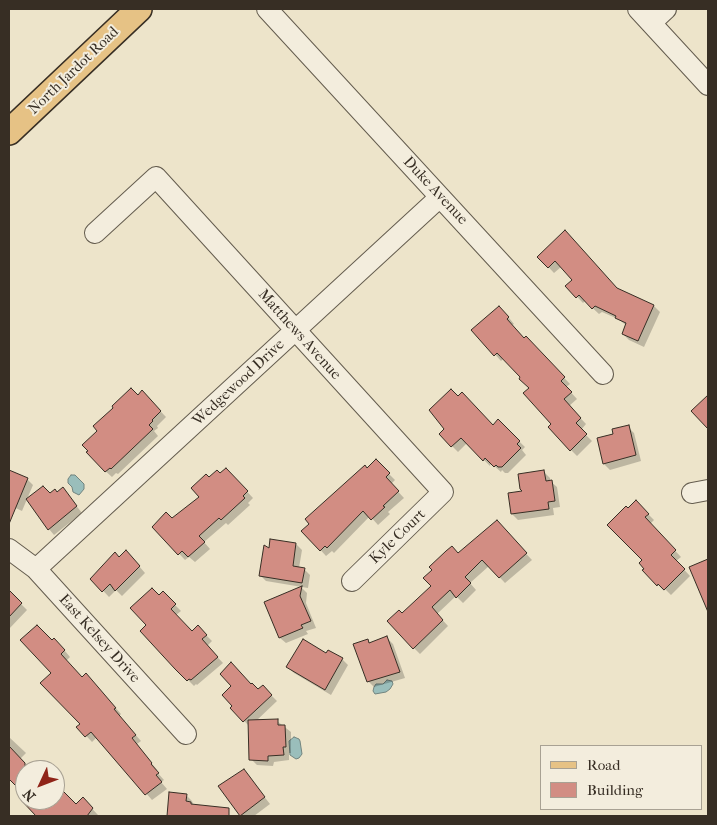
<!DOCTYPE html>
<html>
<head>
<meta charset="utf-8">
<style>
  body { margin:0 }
  #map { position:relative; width:717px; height:825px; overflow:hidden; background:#ede4ca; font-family:"IM FELL French Canon",serif }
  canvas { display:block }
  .frame { position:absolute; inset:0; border:10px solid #372e24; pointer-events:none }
  .legend { position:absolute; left:540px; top:745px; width:162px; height:65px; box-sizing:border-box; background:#f3eddd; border:1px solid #a8a193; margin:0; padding:6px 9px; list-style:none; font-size:15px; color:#372e24 }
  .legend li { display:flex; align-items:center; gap:10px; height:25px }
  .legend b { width:25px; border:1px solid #a8a193 }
  .north { position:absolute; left:15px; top:760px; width:50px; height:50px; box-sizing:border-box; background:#f3eddd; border:1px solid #a8a193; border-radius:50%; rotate:227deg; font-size:14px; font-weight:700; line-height:20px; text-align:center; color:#372e24 }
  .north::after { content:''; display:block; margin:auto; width:18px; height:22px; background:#8f2418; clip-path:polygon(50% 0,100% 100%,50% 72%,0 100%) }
</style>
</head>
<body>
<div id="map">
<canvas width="717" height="825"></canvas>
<div class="frame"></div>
<ul class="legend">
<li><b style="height:6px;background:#e6c285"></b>Road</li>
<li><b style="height:14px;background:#d28d83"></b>Building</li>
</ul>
<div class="north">N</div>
</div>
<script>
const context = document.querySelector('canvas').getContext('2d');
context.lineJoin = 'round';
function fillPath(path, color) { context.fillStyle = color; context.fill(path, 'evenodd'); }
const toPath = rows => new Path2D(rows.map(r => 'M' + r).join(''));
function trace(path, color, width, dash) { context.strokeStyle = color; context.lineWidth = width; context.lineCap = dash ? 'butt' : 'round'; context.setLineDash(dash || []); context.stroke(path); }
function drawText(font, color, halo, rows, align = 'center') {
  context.font = font + ' "IM FELL French Canon",serif'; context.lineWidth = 4; context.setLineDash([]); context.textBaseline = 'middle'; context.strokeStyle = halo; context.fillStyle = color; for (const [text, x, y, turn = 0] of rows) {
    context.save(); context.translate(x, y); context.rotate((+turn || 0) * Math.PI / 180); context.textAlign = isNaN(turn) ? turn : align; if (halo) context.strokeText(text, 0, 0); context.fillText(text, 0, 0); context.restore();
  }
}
const water = toPath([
  [71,475,75,475,84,484,84,489,79,495,73,492,72,487,68,483,68,479,71,475],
  [387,680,392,681,393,684,390,689,386,692,375,694,373,691,374,687,376,684,383,684,387,680],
  [294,737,299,739,300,741,302,754,299,758,296,759,290,755,289,741,294,737]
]);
fillPath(water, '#9abebb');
trace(water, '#72847f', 1);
fillPath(toPath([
  [565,232,618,290,654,306,660,312,644,347,629,340,623,334,627,326,618,319,602,312,599,314,585,301,583,303,567,286,573,280,561,267,554,273,539,257],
  [505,313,514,324,512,325,524,339,526,338,570,384,566,387,577,399,569,406,586,424,581,430,592,441,577,456,549,428,552,424,530,388,521,376,504,358,501,361,473,330],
  [142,392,166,417,157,426,158,428,154,431,158,436,118,474,116,473,112,477,102,468,138,396],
  [498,421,525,447,522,450,526,455,508,473,505,473,502,470,501,472,491,463,490,466,467,443,458,452,440,434,493,426],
  [628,427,634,433,641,461,610,470,604,464,614,435],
  [376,461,395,480,391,484,404,498,388,512,390,514,378,525,370,516,334,553,332,551,326,556,303,531],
  [226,469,253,498,248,503,250,505,228,525,226,523,204,542,210,549,195,562,189,557,185,560,154,527,172,520,201,497,209,479,220,475],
  [9,471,27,479,33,485,22,511,9,505],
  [544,472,550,478,550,481,557,487,560,507,553,508,554,515,518,520,512,514,524,492],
  [63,489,82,513,54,535,49,529,50,495,57,493],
  [636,502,654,520,650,524,681,557,676,561,690,576,671,595,665,589,664,591,644,570,644,560,628,510],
  [502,528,532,560,505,583,489,566,470,583,476,590,463,603,456,596,437,614,448,626,420,654,414,648,402,615,432,587,458,554],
  [296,544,302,550,299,568,304,569,310,575,308,588,266,581,260,575,270,550],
  [120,558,132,558,145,573,122,596,116,590,109,597,92,579],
  [301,587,307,593,306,603,316,628,306,631,308,634,286,643,280,638],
  [10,593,27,610,9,629,9,594],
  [163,593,181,611,176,615,192,632,198,627,212,641,207,646,223,663,197,685,196,684,194,686,176,668,148,625,159,596],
  [387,638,393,644,405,678,374,687,368,681,368,641,371,644],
  [52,642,60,645,70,657,66,661,82,678,92,681,121,714,119,716,141,741,137,744,157,770,156,771,164,780,161,782,167,789,152,800,97,737,92,742,78,727,82,724,53,673],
  [327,655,342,659,348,665,331,695,294,673,288,667],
  [252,685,259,691,263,687,277,701,256,721,277,721,291,732,291,753,289,753,289,760,274,762,273,766,257,765,251,759,249,726,232,708],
  [9,737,26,753,20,759,30,770,25,770,25,800,55,800,55,785,76,806,83,799,98,815,97,816,38,816,17,791,20,788,9,778],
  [244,771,270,804,254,816,242,816,220,787],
  [170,793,186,795,192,801,194,806,216,813,216,816,168,816]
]), '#0003');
const building = toPath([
  [565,230,617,288,654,305,638,341,622,334,626,323,615,318,616,316,595,306,592,309,579,295,576,298,565,286,572,280,555,261,548,268,537,257,565,230],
  [499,306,509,317,507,319,524,338,526,336,565,377,561,381,572,392,564,399,581,418,576,423,587,434,570,451,548,427,551,424,523,393,529,388,519,379,520,377,497,353,494,356,471,330,499,306],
  [131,388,138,395,142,390,161,411,152,420,153,421,149,425,153,429,111,469,110,468,105,472,86,452,88,451,82,445,97,431,93,426,113,408,112,406,131,388],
  [451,389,458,396,462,392,493,425,498,419,520,441,517,444,521,448,502,467,498,467,496,465,494,467,485,458,483,461,461,438,451,447,439,434,444,429,429,410,451,389],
  [708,395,708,429,691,411,708,395],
  [629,425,636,455,603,464,597,438,613,434,612,429,629,425],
  [376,459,390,473,386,477,399,491,383,506,385,507,371,520,363,511,327,548,325,546,320,551,301,531,309,524,305,519,365,465,367,468,376,459],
  [226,468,248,491,243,496,245,498,221,520,219,518,199,536,205,542,188,557,182,551,178,555,152,527,166,512,172,518,199,497,191,488,206,474,209,477,217,470,220,473,226,468],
  [9,470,28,478,9,524,9,470],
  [544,470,546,481,552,480,555,501,548,502,549,509,511,514,508,493,522,491,520,489,518,474,544,470],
  [43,486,50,493,55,489,57,492,63,487,77,506,48,530,26,499,43,486],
  [636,500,649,514,645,517,676,550,671,555,685,569,664,590,658,584,657,586,642,570,644,569,639,563,642,560,607,525,626,506,628,508,636,500],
  [497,520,527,553,499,578,482,560,465,577,471,583,456,598,450,590,432,607,443,620,413,649,387,621,399,610,402,613,431,586,423,578,432,570,429,567,446,551,452,546,458,553,497,520],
  [270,539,296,543,293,566,305,568,302,583,259,576,264,545,269,548,270,539],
  [126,550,140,566,115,591,110,584,102,592,90,579,115,552,119,557,126,550],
  [708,559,708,612,689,567,708,559],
  [302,586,300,596,311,621,301,625,303,628,279,638,264,602,302,586],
  [152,588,159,595,163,591,176,604,171,609,192,631,198,625,207,635,202,639,218,657,191,680,189,679,187,681,175,669,140,631,146,625,130,608,152,588],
  [9,590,22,603,9,617,9,590],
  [37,625,52,640,54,638,65,650,61,654,82,677,86,673,116,708,114,709,136,735,132,738,152,763,151,764,159,773,156,775,162,782,145,795,91,732,85,737,76,727,80,724,40,683,51,673,20,640,37,625],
  [387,636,400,672,367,682,353,644,368,639,369,643,387,636],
  [303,639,326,653,328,650,343,658,325,690,286,667,303,639],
  [231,662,251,684,252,683,258,689,263,685,272,695,243,722,230,708,232,706,222,695,231,686,220,674,231,662],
  [278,719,278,725,285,725,286,747,283,747,284,755,268,756,268,761,249,760,248,720,278,719],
  [9,746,25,763,25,795,9,779,9,746],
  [244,769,265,797,240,816,218,786,244,769],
  [55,783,76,804,83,797,93,808,87,816,36,816,21,800,55,800,55,783],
  [169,792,187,794,186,801,191,802,191,804,229,808,229,816,167,816,169,792]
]);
fillPath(building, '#d28d83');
trace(building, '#372e24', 1);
const minor = toPath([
  [267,9,603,374],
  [638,9,708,85],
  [651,23,666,9],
  [95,233,156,177,443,492,352,581],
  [692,493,708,490],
  [9,549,36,569,186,734],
  [36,569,440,197]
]);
const major = toPath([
  [9,132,139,9]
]);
trace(minor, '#645c4e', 22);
trace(major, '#372e24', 28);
trace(minor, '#f3eddd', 20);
trace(major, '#e6c285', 25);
drawText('15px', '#372e24', '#f3eddd', [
  ["North Jardot Road",74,71,-44],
  ["Duke Avenue",435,191,47],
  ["Matthews Avenue",299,335,48],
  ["Wedgewood Drive",239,383,-43],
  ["Kyle Court",398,537,-44],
  ["East Kelsey Drive",99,639,48]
]);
</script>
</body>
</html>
